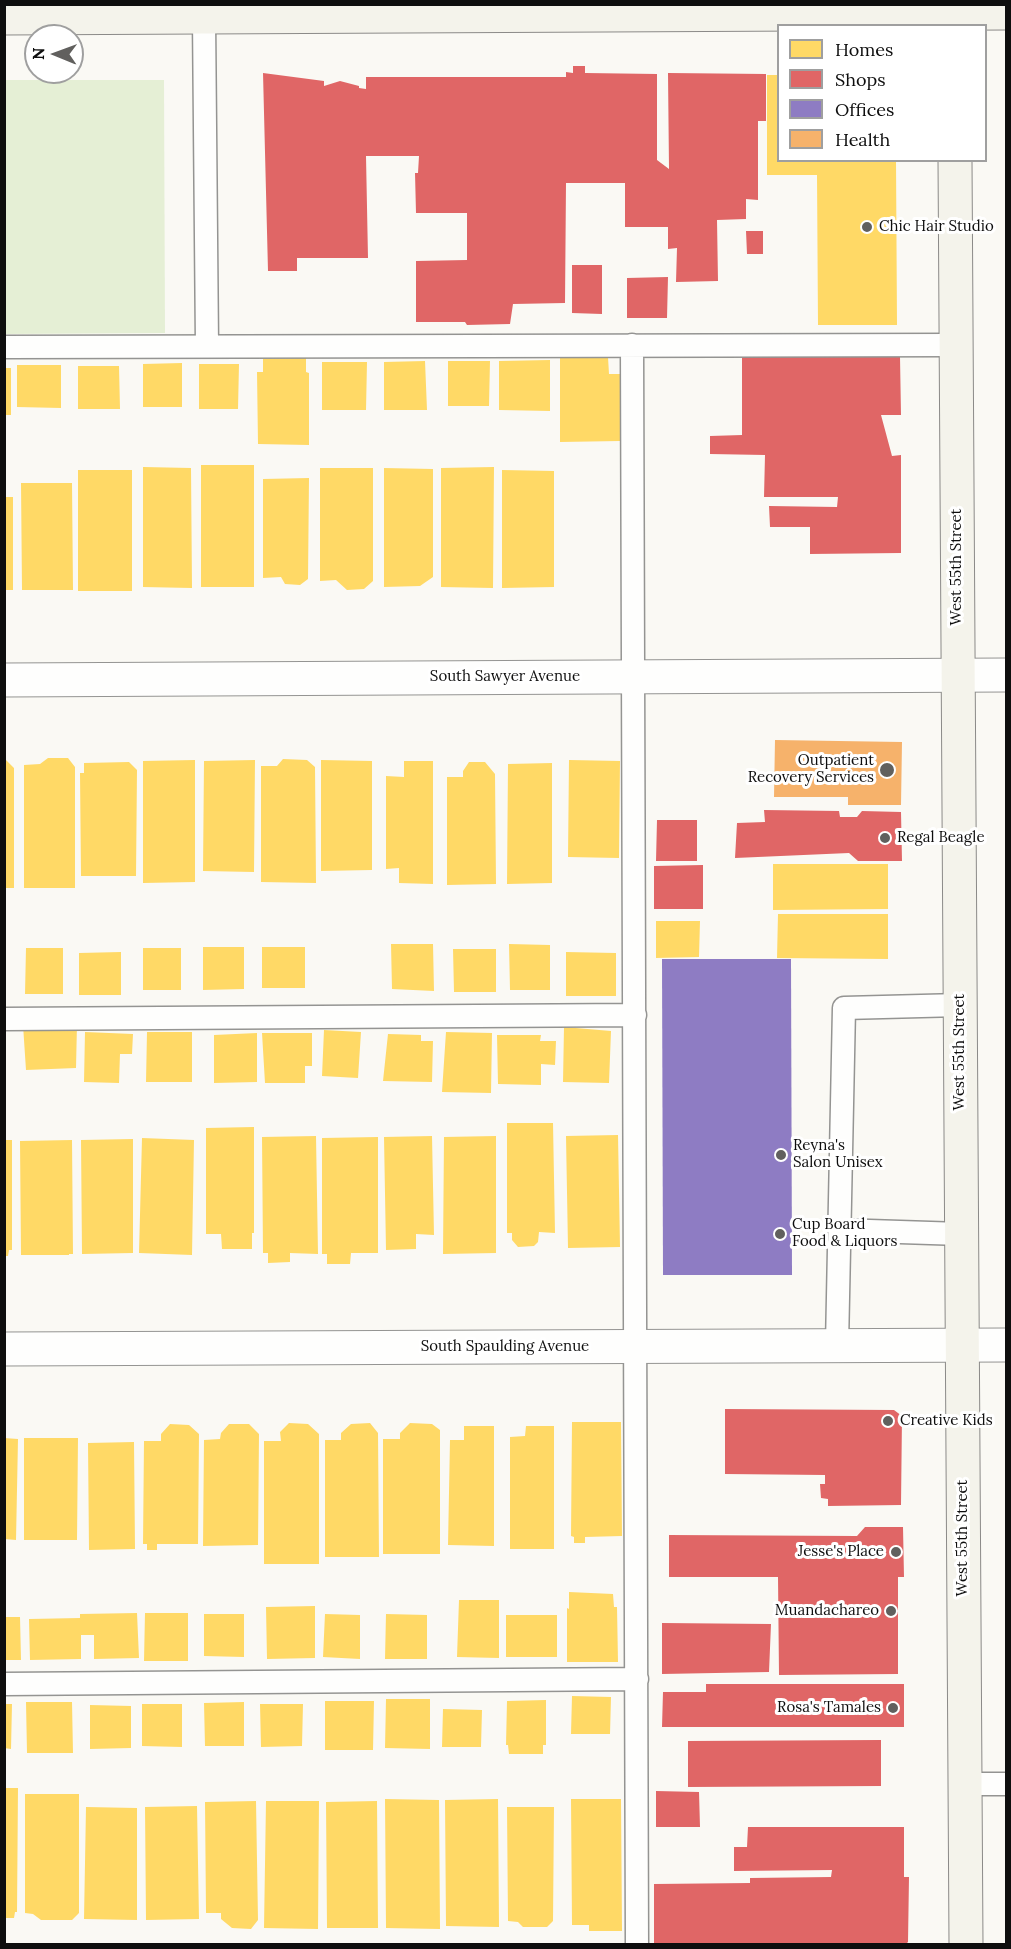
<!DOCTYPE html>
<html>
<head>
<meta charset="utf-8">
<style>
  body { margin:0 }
  #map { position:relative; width:1011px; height:1949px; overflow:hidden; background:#faf9f4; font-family:Lora,serif }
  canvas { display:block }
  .frame { position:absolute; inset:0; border:6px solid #0e0e0e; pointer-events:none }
  .legend { position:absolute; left:777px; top:24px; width:210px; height:138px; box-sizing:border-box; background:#fff; border:2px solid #9f9f9f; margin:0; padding:8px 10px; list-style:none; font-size:18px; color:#0e0e0e }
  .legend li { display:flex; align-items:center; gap:12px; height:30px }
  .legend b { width:30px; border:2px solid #9f9f9f }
  .north { position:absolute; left:24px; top:24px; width:60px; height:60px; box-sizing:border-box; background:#fff; border:2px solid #9f9f9f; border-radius:50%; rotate:271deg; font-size:16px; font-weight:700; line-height:24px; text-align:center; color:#0e0e0e }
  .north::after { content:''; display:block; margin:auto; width:21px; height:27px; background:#61605e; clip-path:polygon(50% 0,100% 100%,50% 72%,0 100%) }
</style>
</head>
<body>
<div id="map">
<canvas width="1011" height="1949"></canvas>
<div class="frame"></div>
<ul class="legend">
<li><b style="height:16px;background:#ffd966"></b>Homes</li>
<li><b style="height:16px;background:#e06666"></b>Shops</li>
<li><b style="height:16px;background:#8e7cc3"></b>Offices</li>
<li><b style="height:16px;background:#f6b26b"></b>Health</li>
</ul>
<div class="north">N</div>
</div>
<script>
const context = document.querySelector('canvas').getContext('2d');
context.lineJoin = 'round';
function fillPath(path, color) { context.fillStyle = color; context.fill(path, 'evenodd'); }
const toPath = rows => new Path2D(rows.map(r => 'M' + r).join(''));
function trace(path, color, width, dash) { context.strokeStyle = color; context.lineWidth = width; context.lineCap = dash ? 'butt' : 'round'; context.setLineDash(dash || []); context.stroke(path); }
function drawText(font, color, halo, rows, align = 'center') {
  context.font = font + ' Lora,serif'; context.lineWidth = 6; context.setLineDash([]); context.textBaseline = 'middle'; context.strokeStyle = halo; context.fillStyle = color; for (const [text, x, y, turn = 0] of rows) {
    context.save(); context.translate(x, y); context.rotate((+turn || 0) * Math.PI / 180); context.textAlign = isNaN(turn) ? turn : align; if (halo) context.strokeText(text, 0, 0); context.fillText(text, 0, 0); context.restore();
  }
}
fillPath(toPath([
  [5,80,164,80,165,333,5,334]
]), '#e5efd5');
fillPath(toPath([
  [767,75,778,75,778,160,896,160,897,325,818,325,817,175,767,175],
  [560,357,608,357,609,374,620,374,620,441,560,442],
  [306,358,306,372,309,373,309,445,258,444,257,372,263,372,263,359],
  [550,360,550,411,499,410,499,361],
  [425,361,427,410,384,410,384,362],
  [448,361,490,361,489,406,448,406],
  [322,362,367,362,366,410,322,410],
  [182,363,182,407,143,407,143,364],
  [199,364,239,364,238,409,199,409],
  [17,365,61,365,61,408,17,407],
  [78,366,119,366,120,409,78,409],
  [4,368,11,368,11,415,4,415],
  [201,465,254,465,254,587,201,587],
  [143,467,191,468,192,588,143,587],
  [494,467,493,588,441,587,441,468],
  [320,468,373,468,373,581,364,589,347,590,336,580,320,581],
  [384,468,433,469,433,577,420,586,384,587],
  [78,470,132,470,132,591,78,591],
  [502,470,554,471,554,587,502,588],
  [309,478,308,579,300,585,285,584,281,577,263,578,263,479],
  [21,483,72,483,73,590,22,590],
  [4,497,13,497,13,590,4,590],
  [4,758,14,768,14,888,4,888],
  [48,758,68,758,75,767,75,888,24,888,24,765,40,764],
  [283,759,307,760,315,767,316,883,261,882,261,766,277,766],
  [195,760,195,882,143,883,143,761],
  [255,760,254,872,203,871,204,761],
  [321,760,372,761,372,870,321,871],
  [569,760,620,761,619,858,568,857],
  [404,761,433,761,433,884,399,883,399,868,386,869,386,776,404,777],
  [129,762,137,770,136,876,81,876,80,773,84,773,84,763],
  [469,762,485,762,495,774,496,884,447,885,447,777,463,777,463,771],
  [552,763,552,883,507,884,508,764],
  [773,864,888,864,888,909,773,910],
  [778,914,888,914,888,959,777,958],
  [656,921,700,921,699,957,656,958],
  [391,944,433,944,434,991,392,989],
  [509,944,550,945,550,990,510,990],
  [203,947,244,947,244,989,203,990],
  [262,947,305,947,305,988,262,988],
  [26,948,63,948,63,994,25,994],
  [143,948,181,948,181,990,143,990],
  [453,949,496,949,496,992,454,992],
  [121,952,121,995,79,995,79,953],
  [566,952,616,953,616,996,566,996],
  [77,1024,76,1068,26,1070,23,1025],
  [564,1027,611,1031,609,1083,563,1082],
  [324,1030,361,1032,358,1078,322,1076],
  [85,1032,133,1034,132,1054,120,1054,119,1083,84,1082],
  [147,1032,192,1032,192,1082,146,1082],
  [446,1032,492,1033,491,1093,442,1092],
  [257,1033,257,1082,214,1083,214,1035],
  [262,1033,312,1033,312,1066,305,1066,305,1083,265,1083],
  [388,1034,421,1035,421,1041,433,1041,432,1082,383,1081],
  [497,1035,541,1035,540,1041,556,1041,555,1065,541,1064,541,1085,498,1084],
  [507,1123,553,1123,555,1233,539,1232,538,1242,534,1246,518,1247,512,1240,512,1233,507,1233],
  [254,1127,254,1233,252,1233,252,1249,222,1249,221,1234,206,1234,206,1128],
  [618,1135,620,1247,568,1248,566,1136],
  [316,1136,318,1254,290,1253,290,1262,268,1263,268,1253,263,1253,262,1137],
  [432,1136,434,1235,416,1234,416,1249,386,1250,384,1137],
  [496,1136,496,1253,443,1254,444,1137],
  [378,1137,378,1253,351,1253,350,1264,327,1264,327,1254,322,1254,322,1138],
  [142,1138,194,1140,192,1255,139,1253],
  [133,1139,133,1253,82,1254,81,1140],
  [4,1140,12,1140,12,1250,9,1250,8,1256,4,1256],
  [72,1140,73,1254,69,1254,69,1255,21,1255,20,1141],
  [572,1422,621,1422,622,1536,585,1537,585,1543,574,1543,574,1537,571,1536],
  [289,1423,308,1424,319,1434,319,1564,264,1564,264,1441,281,1441,280,1432],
  [370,1423,378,1433,379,1557,325,1557,325,1440,341,1440,341,1433,351,1424],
  [410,1423,432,1424,440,1430,440,1554,383,1554,383,1439,400,1439,400,1433],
  [170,1424,189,1425,199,1434,198,1544,157,1544,157,1550,147,1550,147,1544,143,1544,144,1441,161,1441,161,1434],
  [229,1424,249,1424,259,1434,258,1545,203,1546,204,1440,220,1439,221,1433],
  [464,1426,494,1426,494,1546,448,1545,450,1440,464,1440],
  [526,1426,554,1426,554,1549,510,1549,510,1437,525,1436],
  [4,1438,18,1439,16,1540,4,1539],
  [24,1438,78,1438,77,1540,24,1540],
  [134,1442,135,1549,89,1550,88,1443],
  [569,1592,613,1594,614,1607,617,1607,618,1662,567,1662,567,1608,569,1609],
  [459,1600,499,1600,499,1658,457,1657],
  [315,1606,315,1658,267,1659,266,1607],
  [137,1613,139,1658,94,1659,94,1635,81,1635,81,1659,30,1660,29,1619,80,1618,80,1614],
  [145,1613,188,1613,188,1661,144,1661],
  [204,1614,244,1614,244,1657,204,1656],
  [325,1614,360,1615,360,1659,323,1657],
  [386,1614,427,1615,427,1659,385,1659],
  [506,1615,557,1615,557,1657,506,1657],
  [4,1617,20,1617,21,1660,4,1660],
  [572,1696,611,1697,610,1734,571,1734],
  [386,1699,430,1699,430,1749,385,1748],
  [546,1700,546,1745,543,1745,543,1754,509,1754,508,1745,506,1745,507,1701],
  [325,1701,374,1701,373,1750,325,1750],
  [26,1702,72,1702,73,1753,27,1753],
  [244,1702,244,1746,205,1746,204,1703],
  [4,1704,12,1704,11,1749,4,1748],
  [142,1704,182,1704,182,1747,142,1746],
  [260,1704,303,1704,302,1746,261,1747],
  [90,1705,131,1706,131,1748,90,1749],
  [443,1709,482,1710,481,1747,442,1747],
  [4,1788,18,1788,17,1912,15,1912,14,1918,4,1918],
  [25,1794,79,1794,79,1913,72,1920,41,1920,33,1914,25,1913],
  [385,1799,439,1800,440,1929,386,1928],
  [498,1799,499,1927,446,1926,445,1800],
  [571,1799,621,1799,622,1931,589,1931,589,1925,572,1925],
  [256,1801,258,1920,251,1929,232,1928,221,1919,221,1913,206,1913,205,1802],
  [266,1801,319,1801,318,1929,264,1928],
  [377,1801,378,1928,327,1928,326,1802],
  [197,1806,199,1919,146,1920,145,1807],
  [86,1807,137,1808,137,1920,84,1919],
  [507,1807,554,1807,553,1921,547,1927,523,1927,518,1922,508,1921]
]), '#ffd966');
fillPath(toPath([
  [573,66,585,66,585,73,657,74,657,160,669,169,668,73,766,74,766,121,758,121,758,200,746,199,746,219,717,220,718,281,676,282,677,248,668,249,668,227,625,227,625,183,566,183,565,303,513,304,510,324,467,325,465,322,416,322,416,261,467,260,467,213,416,213,415,173,418,173,419,156,366,156,368,258,297,258,297,271,268,271,263,73,324,81,324,86,340,81,359,86,359,88,366,89,366,77,566,77,566,72,573,73],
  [746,231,763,231,763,254,747,254],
  [572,265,602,265,602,314,572,313],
  [668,277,667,318,627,318,627,278],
  [742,357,900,357,901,415,881,415,892,456,901,455,901,553,810,554,810,527,770,527,769,506,837,507,838,497,764,497,765,455,710,454,710,436,742,435],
  [764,810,839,811,840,817,857,817,862,811,901,812,902,861,858,861,849,853,735,858,737,823,765,822],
  [657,820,697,820,697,861,656,861],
  [703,865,703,909,654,909,654,866],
  [725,1409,894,1410,902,1416,901,1505,828,1506,828,1499,821,1498,820,1484,825,1484,825,1475,725,1474],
  [865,1527,903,1527,904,1577,898,1577,898,1674,779,1675,778,1577,669,1577,669,1535,857,1536],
  [662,1623,771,1624,769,1672,662,1674],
  [706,1684,904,1684,904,1727,662,1727,663,1692,706,1692],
  [881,1740,881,1786,688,1787,688,1741],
  [656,1791,699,1792,700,1827,656,1827],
  [748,1827,904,1827,904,1877,909,1877,908,1942,906,1944,654,1944,654,1884,750,1883,750,1878,831,1877,832,1870,734,1871,734,1847,747,1847]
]), '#e06666');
fillPath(toPath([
  [662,959,791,959,792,1275,663,1275]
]), '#8e7cc3');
fillPath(toPath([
  [775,740,902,742,901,805,848,805,848,797,774,797]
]), '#f6b26b');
const service = toPath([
  [204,18,207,346],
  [632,345,637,1944],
  [4,347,955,345],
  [4,1019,635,1015],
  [839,1230,961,1234],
  [837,1345,844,1008,960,1005],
  [4,1684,637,1679],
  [964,1784,1006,1784]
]);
const minor = toPath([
  [4,680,1006,675],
  [4,1349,1006,1345]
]);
const secondary = toPath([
  [4,18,1006,13],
  [955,160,966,1944]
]);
trace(service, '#949492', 25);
trace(minor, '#949492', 35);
trace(secondary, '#8b8a88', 35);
trace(service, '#fefefd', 22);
trace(minor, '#fefefd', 33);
trace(secondary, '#f4f3eb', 33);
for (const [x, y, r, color] of [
  [867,227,6,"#61605e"],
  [887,770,8,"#61605e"],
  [885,838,6,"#61605e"],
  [781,1155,6,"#61605e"],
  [780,1234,6,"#61605e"],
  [888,1421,6,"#61605e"],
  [896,1552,6,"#61605e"],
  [891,1611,6,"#61605e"],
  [893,1708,6,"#61605e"]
]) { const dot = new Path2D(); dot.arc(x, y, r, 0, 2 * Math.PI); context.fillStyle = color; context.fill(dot); trace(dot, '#fff', 2); }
drawText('15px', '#0e0e0e', '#fff', [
  ["Chic Hair Studio",879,227],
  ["Outpatient",874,761,"right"],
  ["Recovery Services",874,778,"right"],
  ["Regal Beagle",897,838],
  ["Reyna's",793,1146],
  ["Salon Unisex",793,1163],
  ["Cup Board",792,1225],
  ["Food & Liquors",792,1242],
  ["Creative Kids",900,1421],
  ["Jesse's Place",884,1552,"right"],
  ["Muandachareo",879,1611,"right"],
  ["Rosa's Tamales",881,1708,"right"]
], 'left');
drawText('15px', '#0e0e0e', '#fff', [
  ["West 55th Street",957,567,-90],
  ["South Sawyer Avenue",505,677],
  ["West 55th Street",960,1052,-90],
  ["South Spaulding Avenue",505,1347],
  ["West 55th Street",963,1538,-90]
]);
</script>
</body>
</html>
